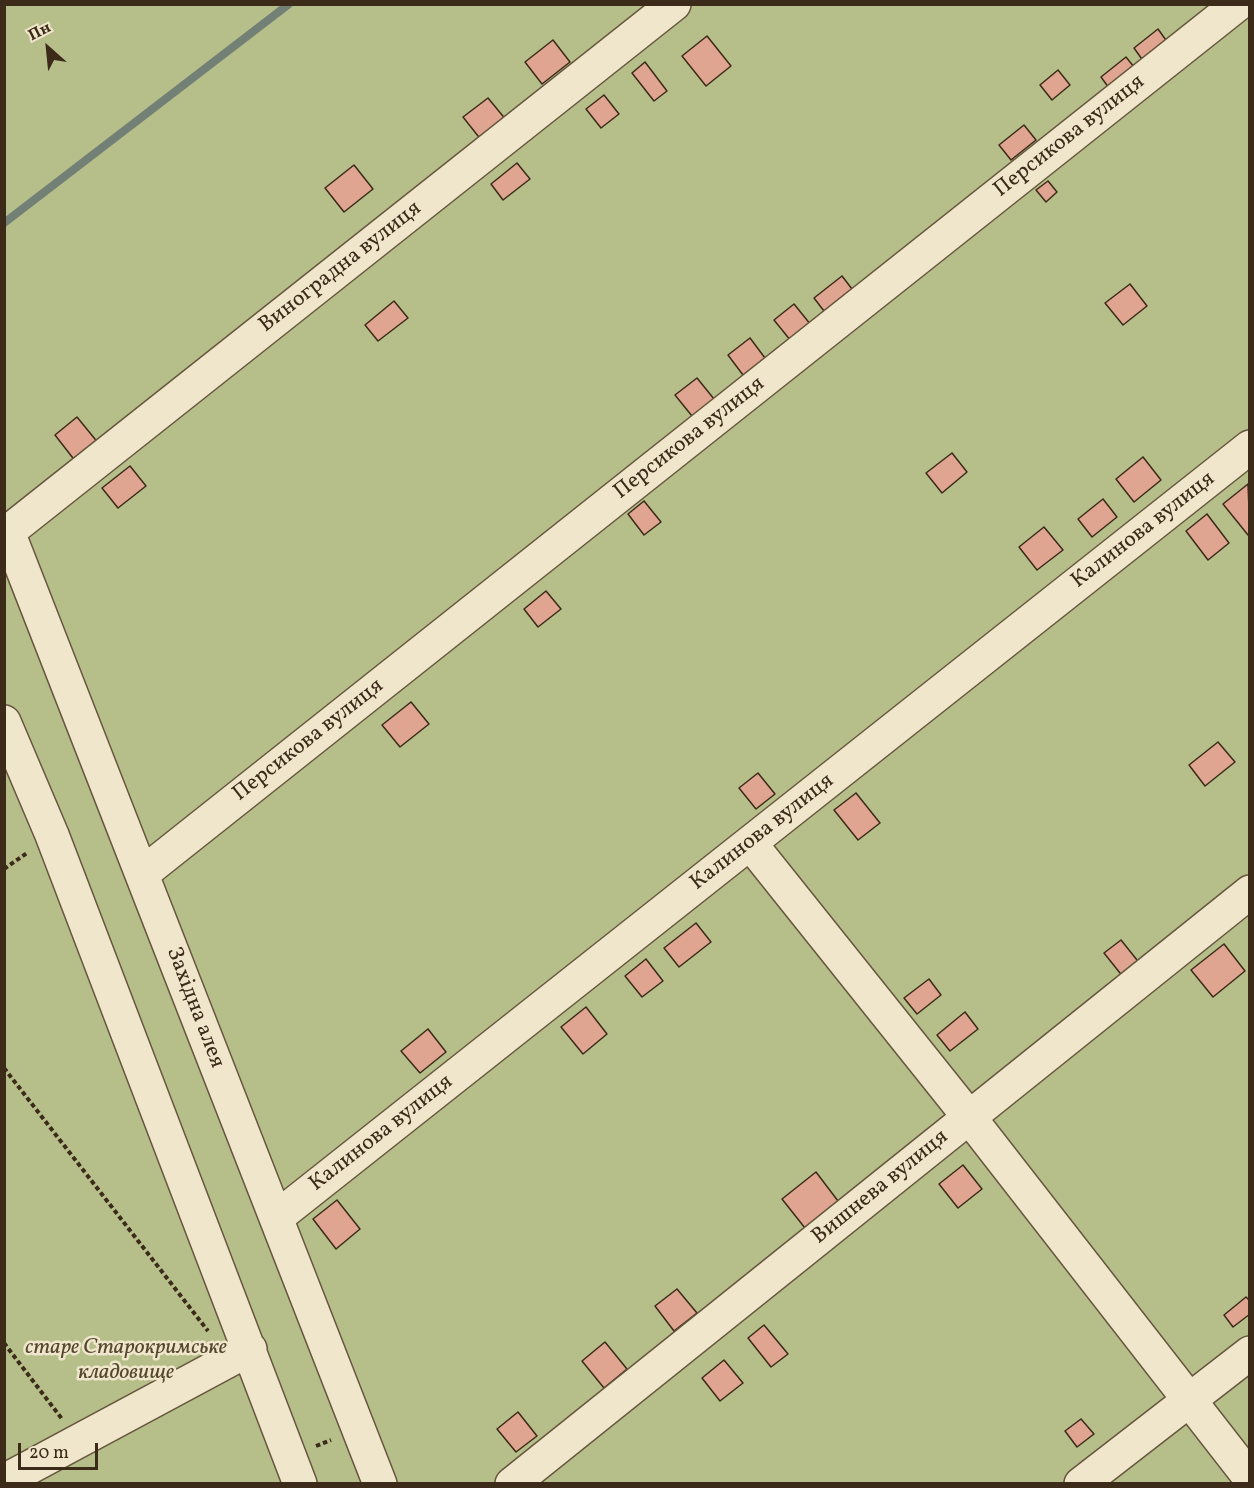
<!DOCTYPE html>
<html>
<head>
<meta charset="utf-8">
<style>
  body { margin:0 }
  #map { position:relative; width:1254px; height:1488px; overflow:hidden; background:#e6d8af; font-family:Vollkorn,serif }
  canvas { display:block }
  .frame { position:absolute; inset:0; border:6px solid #3b2b18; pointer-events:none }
  .north { position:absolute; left:18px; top:18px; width:60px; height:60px; -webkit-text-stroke:4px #efe6cb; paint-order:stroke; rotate:333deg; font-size:16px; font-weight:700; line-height:24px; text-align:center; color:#3b2b18 }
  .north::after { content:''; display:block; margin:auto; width:21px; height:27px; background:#3b2b18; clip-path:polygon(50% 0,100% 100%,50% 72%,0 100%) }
  .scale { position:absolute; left:18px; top:1443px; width:80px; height:27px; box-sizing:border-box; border:3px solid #3b2b18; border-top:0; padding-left:8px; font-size:18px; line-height:21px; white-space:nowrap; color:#3b2b18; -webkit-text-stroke:4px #efe6cb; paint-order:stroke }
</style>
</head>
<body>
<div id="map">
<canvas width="1254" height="1488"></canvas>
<div class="frame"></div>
<div class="north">Пн</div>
<div class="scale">20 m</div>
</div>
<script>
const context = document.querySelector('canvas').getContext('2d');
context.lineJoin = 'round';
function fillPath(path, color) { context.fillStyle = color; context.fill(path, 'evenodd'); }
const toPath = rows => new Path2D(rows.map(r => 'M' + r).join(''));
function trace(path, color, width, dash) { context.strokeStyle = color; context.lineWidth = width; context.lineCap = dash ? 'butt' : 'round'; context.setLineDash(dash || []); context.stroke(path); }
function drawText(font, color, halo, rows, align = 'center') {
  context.font = font + ' Vollkorn,serif'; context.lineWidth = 5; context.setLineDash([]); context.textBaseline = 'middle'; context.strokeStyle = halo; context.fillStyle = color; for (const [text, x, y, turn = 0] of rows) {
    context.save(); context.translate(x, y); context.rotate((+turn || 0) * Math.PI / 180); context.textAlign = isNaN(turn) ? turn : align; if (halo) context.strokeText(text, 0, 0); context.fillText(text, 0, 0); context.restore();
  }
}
fillPath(toPath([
  [4,5,1249,5,1249,1483,5,1483]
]), '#b6be8a');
trace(toPath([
  [4,223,289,4]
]), '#738076', 8);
const building = toPath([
  [1158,29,1168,43,1144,62,1134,48,1158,29],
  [707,36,731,66,706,86,682,56,707,36],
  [553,40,570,62,542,84,525,62,553,40],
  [1126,57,1134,67,1109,88,1101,77,1126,57],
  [645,62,667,91,654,101,632,73,645,62],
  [1058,70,1070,85,1052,100,1040,85,1058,70],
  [604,95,619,114,601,128,586,109,604,95],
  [488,98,507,121,482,141,463,117,488,98],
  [1024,125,1036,140,1011,160,999,145,1024,125],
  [517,163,530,179,503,200,491,184,517,163],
  [354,165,373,189,344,212,325,188,354,165],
  [1048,181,1057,192,1046,202,1036,190,1048,181],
  [842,276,852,289,824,311,814,298,842,276],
  [1130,284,1147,306,1123,325,1105,303,1130,284],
  [394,301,408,318,378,341,365,325,394,301],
  [794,304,811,325,791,341,774,320,794,304],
  [750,338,765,358,743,375,728,355,750,338],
  [697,378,714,399,692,416,675,395,697,378],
  [77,417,99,444,76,462,55,435,77,417],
  [952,453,967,472,942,493,926,473,952,453],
  [1143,457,1161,480,1134,502,1116,479,1143,457],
  [130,466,146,486,118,508,102,488,130,466],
  [1248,484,1250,534,1248,535,1223,504,1248,484],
  [1103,499,1117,517,1092,537,1078,519,1103,499],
  [644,501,661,522,644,535,628,514,644,501],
  [1207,514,1229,543,1208,560,1186,531,1207,514],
  [1044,527,1063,550,1037,570,1019,547,1044,527],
  [546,591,561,609,538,627,524,609,546,591],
  [411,702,429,724,400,747,382,725,411,702],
  [1218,742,1235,762,1205,786,1189,765,1218,742],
  [758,773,775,794,756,809,739,788,758,773],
  [856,793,880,823,858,840,834,810,856,793],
  [696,923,711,942,679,967,664,948,696,923],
  [1121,940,1141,965,1124,978,1104,953,1121,940],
  [1224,944,1245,971,1213,997,1191,970,1224,944],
  [646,959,663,981,642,997,625,976,646,959],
  [929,979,941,995,917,1014,904,998,929,979],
  [586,1007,607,1034,583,1054,561,1027,586,1007],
  [965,1012,978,1029,950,1051,937,1035,965,1012],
  [428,1029,446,1052,420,1073,401,1051,428,1029],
  [963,1165,982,1189,958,1208,939,1184,963,1165],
  [816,1172,838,1201,805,1228,782,1199,816,1172],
  [337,1200,360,1229,336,1249,313,1219,337,1200],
  [677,1289,697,1313,674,1331,655,1306,677,1289],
  [1246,1297,1250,1301,1250,1314,1233,1327,1224,1315,1246,1297],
  [764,1325,788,1354,771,1367,748,1338,764,1325],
  [605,1342,627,1369,604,1388,582,1361,605,1342],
  [724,1360,743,1383,720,1401,702,1378,724,1360],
  [518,1412,537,1436,516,1452,497,1429,518,1412],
  [1081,1419,1094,1434,1077,1447,1065,1431,1081,1419]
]);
fillPath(building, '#e0a591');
trace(building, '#3b2b18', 1.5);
const minor = toPath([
  [4,722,52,835,300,1484],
  [750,843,969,1117,1250,1478],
  [142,874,1238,4],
  [276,1218,1250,447],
  [4,1481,250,1349],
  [380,1484,8,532,674,4],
  [512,1484,1250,892],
  [1081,1484,1250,1353]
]);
trace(minor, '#66563e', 36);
trace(toPath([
  [4,869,27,853],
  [4,1068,208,1331],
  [4,1343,62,1419],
  [316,1446,331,1440]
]), '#3b2b18', 4, [4.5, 3]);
trace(minor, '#efe6cb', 33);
drawText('22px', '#3b2b18', '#efe6cb', [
  ["Персикова вулиця",1070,137,-38],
  ["Виноградна вулиця",341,268,-38],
  ["Персикова вулиця",690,439,-38],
  ["Калинова вулиця",1144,531,-38],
  ["Персикова вулиця",309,741,-38],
  ["Калинова вулиця",763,833,-38],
  ["Західна алея",194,1008,69],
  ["Калинова вулиця",382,1134,-38],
  ["Вишнева вулиця",881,1188,-39]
]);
drawText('italic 22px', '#54482f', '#efe6cb', [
  ["старе Старокримське",126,1349],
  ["кладовище",126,1374]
]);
</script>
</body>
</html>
